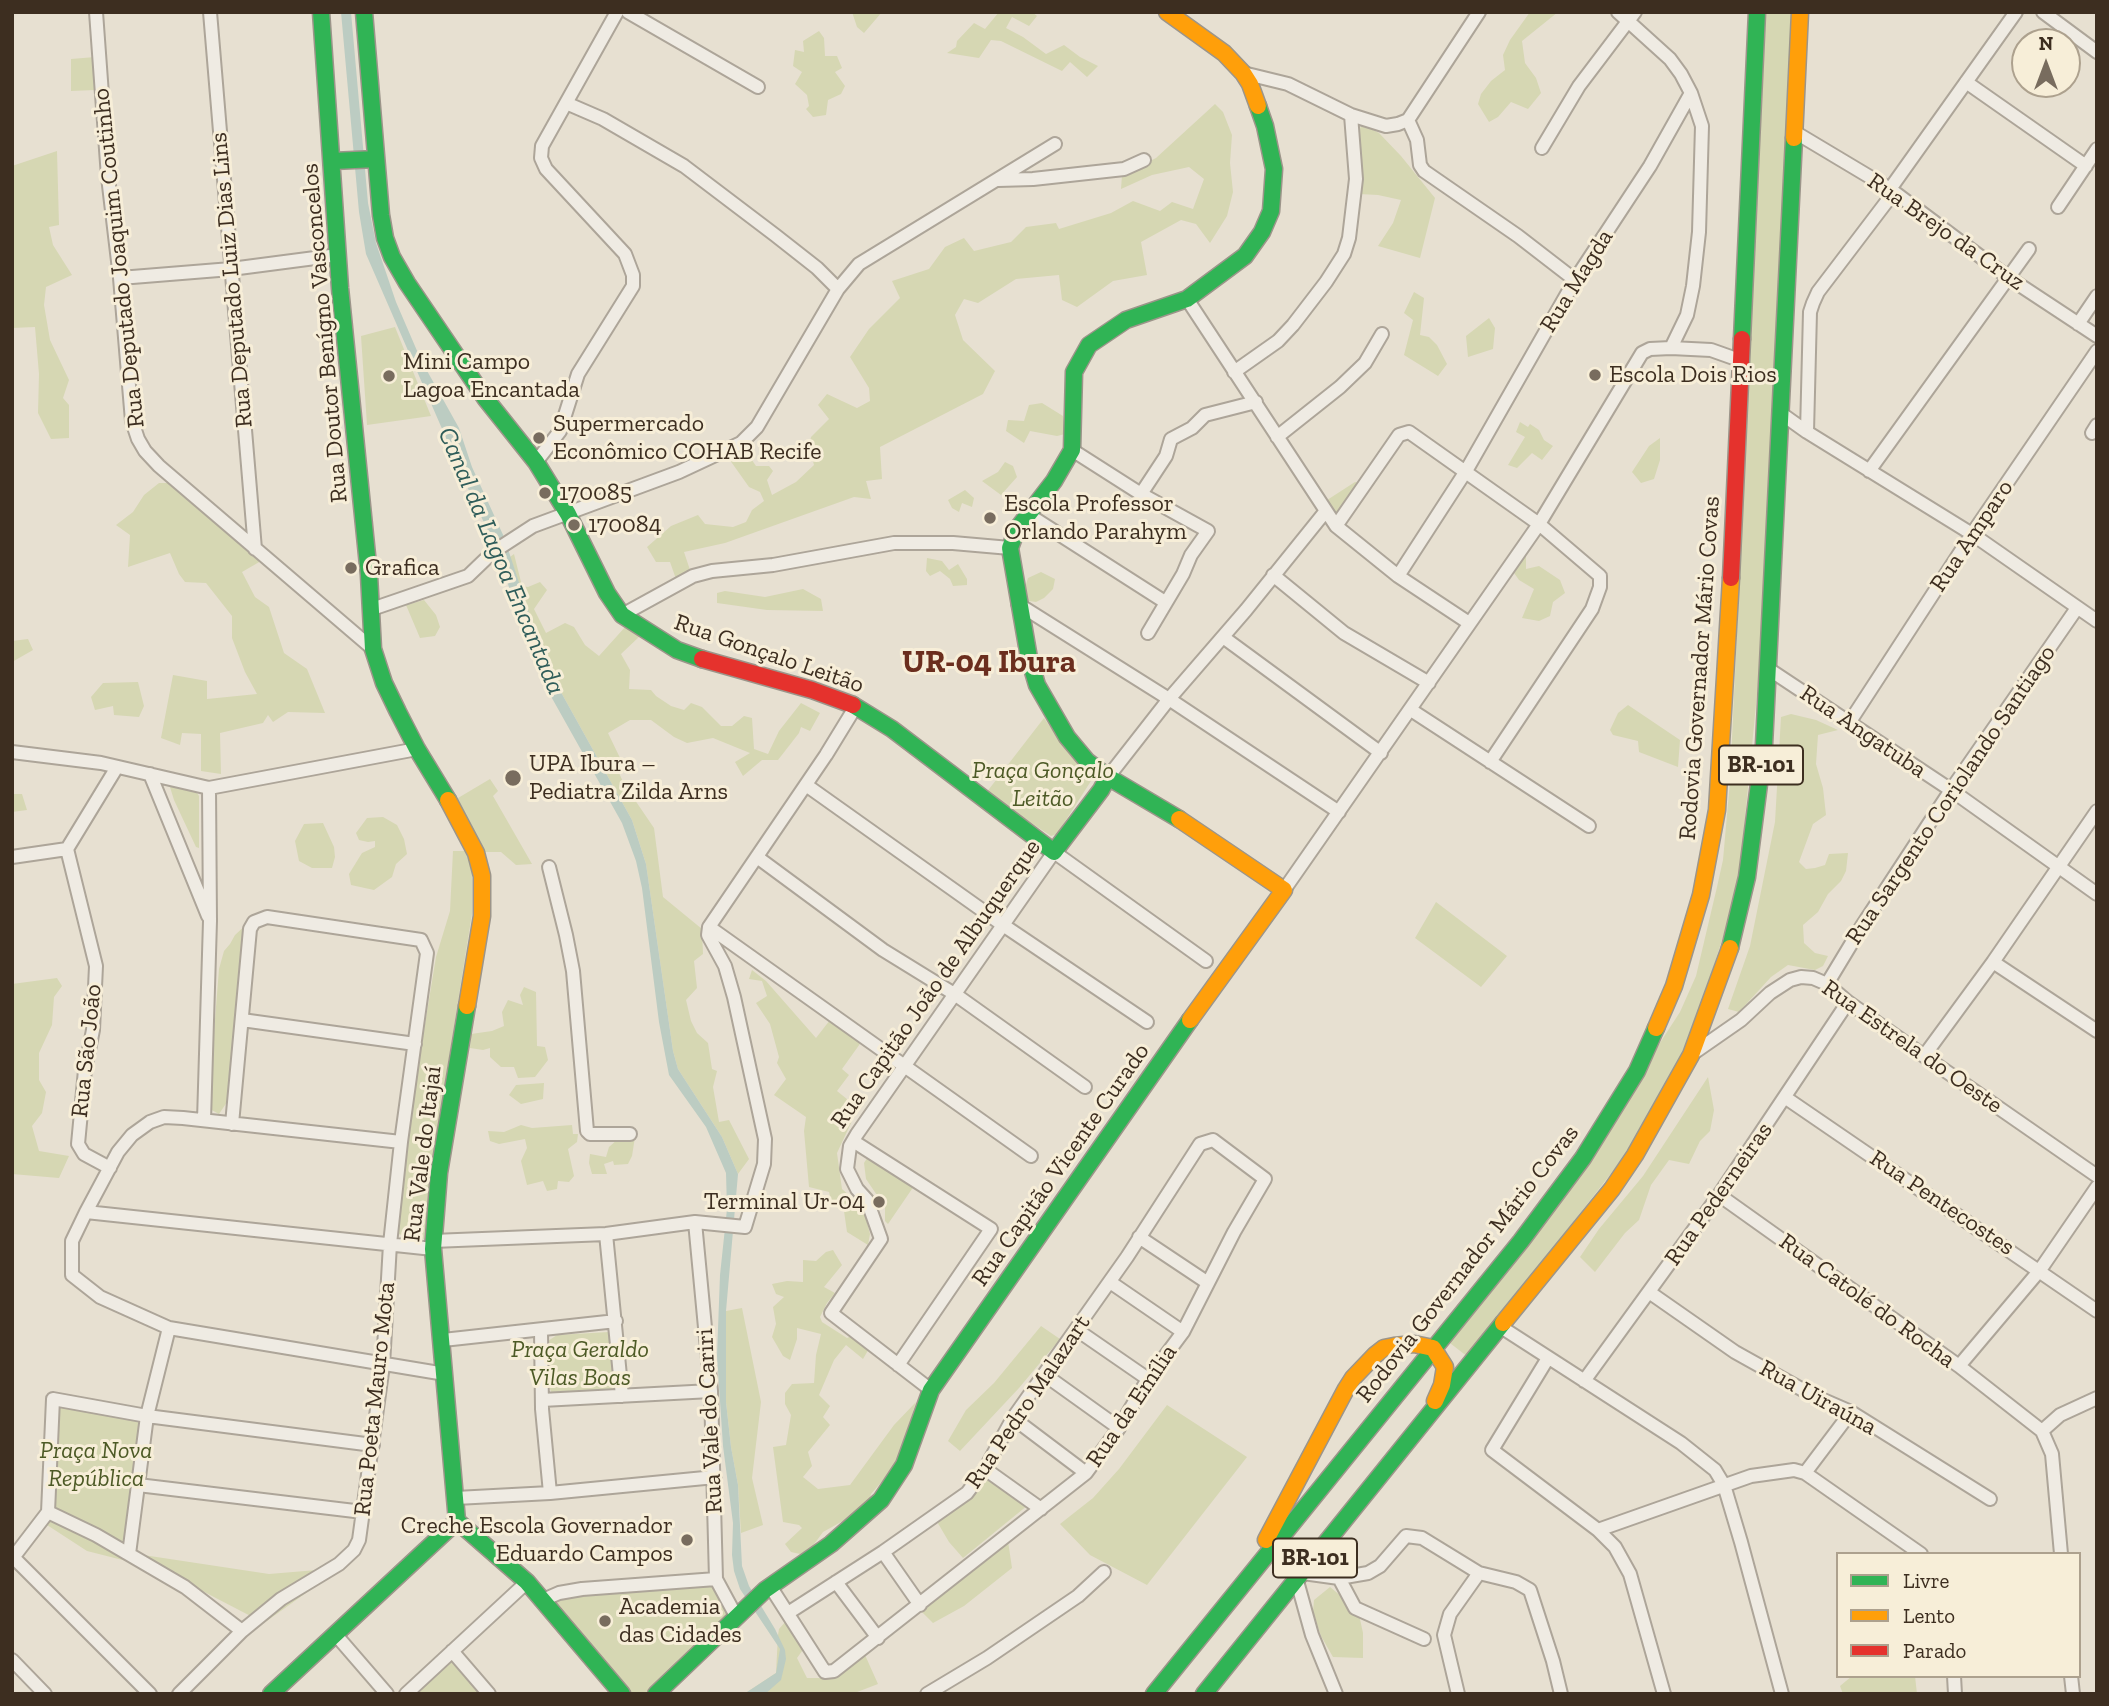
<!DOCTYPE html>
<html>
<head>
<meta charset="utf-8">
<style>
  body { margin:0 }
  #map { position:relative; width:2109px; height:1706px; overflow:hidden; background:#e7e0d1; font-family:"Zilla Slab",serif }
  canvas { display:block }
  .frame { position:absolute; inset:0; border:14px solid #3d2e20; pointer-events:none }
  .legend { position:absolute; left:1836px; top:1552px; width:245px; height:126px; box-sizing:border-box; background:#f7eed8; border:2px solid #ada18e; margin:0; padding:9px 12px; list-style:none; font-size:21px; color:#3d2e20 }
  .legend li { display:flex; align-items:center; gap:14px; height:35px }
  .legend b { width:35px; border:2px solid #ada18e }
  .north { position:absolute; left:2011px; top:28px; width:70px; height:70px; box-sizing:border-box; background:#f7eed8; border:2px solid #ada18e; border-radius:50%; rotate:0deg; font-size:19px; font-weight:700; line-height:28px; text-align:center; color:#3d2e20 }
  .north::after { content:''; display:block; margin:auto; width:24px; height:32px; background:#786c5e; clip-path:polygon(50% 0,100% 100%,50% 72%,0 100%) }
</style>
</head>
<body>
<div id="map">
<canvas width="2109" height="1706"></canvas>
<div class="frame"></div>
<ul class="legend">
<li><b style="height:9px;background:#30b455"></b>Livre</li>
<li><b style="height:9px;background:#ff9f0a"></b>Lento</li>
<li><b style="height:9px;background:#e5322d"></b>Parado</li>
</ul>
<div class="north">N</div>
</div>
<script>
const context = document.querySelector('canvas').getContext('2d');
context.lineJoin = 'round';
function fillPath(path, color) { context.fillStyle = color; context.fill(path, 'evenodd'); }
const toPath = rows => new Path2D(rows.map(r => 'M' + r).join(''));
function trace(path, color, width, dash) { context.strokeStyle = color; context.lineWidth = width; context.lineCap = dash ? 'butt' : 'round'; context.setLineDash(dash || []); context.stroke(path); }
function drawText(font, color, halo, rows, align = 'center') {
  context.font = font + ' "Zilla Slab",serif'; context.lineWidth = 6; context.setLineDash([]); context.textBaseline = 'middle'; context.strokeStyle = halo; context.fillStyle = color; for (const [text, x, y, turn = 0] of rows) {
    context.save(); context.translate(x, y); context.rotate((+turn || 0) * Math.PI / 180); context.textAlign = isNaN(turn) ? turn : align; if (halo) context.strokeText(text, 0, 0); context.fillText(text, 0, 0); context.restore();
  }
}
fillPath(toPath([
  [852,12,882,12,864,33,857,27],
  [999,12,1032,12,1037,16,1029,26,1012,17,1006,28,1023,37,1046,54,1064,45,1080,57,1098,66,1087,77,1070,62,1062,71,1001,41,991,40,979,58,947,53,956,47,957,41,974,23,985,29],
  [1530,12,1558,12,1522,41,1525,63,1536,78,1541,93,1528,109,1511,102,1498,117,1489,122,1478,104,1481,94,1491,81,1505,70,1503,55,1510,40],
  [1766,12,1793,12,1766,601,1738,891,1688,1045,1634,1144,1468,1357,1446,1340,1654,1052,1680,1012,1696,976,1717,887,1723,860,1730,781],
  [819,31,824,38,825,56,837,56,842,68,835,72,845,86,841,94,828,100,826,115,813,117,806,109,809,106,807,95,795,84,802,72,793,66,795,50,804,52,803,41],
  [95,57,95,90,71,91,71,59],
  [1215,104,1223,112,1232,135,1230,163,1233,192,1227,216,1210,243,1196,224,1181,220,1141,242,1147,275,1113,281,1077,307,1062,300,1059,275,1016,279,978,303,964,299,955,315,963,340,995,371,983,394,880,447,882,479,866,481,871,499,854,497,725,543,684,552,690,570,676,579,670,562,656,562,647,547,671,526,698,515,705,524,733,527,746,522,752,510,764,501,760,492,749,487,727,456,745,450,756,466,769,466,773,471,767,480,772,495,796,482,814,465,809,447,811,437,829,419,818,405,827,394,857,408,870,401,869,388,850,357,869,329,900,298,892,281,929,269,945,247,964,238,974,251,1011,242,1026,227,1056,223,1059,229,1111,213,1133,201,1160,211,1172,202,1193,209,1204,179,1189,167,1152,175,1121,189,1122,175,1156,158],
  [1362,124,1379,133,1401,156,1435,198,1420,258,1378,246,1393,223,1401,200,1378,195,1359,194,1358,133],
  [57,151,59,225,49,227,53,245,72,275,46,287,44,305,50,340,69,380,63,398,69,405,69,438,51,439,38,413,39,374,35,327,12,328,12,166],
  [1414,292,1424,298,1420,335,1429,337,1437,345,1447,364,1438,376,1404,355,1413,320,1404,313],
  [1489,318,1495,328,1493,349,1468,357,1466,336],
  [395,327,431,416,367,425,361,336],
  [1042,403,1063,416,1065,434,1057,436,1030,431,1024,443,1006,431,1008,420,1024,421,1029,405],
  [1520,422,1528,427,1530,424,1539,430,1544,440,1553,446,1542,460,1532,453,1517,468,1508,465,1525,437,1516,432],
  [1660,438,1660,460,1654,479,1641,483,1632,472,1649,446],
  [1005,462,1013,466,1017,477,1001,495,982,481,998,472],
  [1355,482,1359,483,1335,516,1324,502],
  [159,483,173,483,261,561,242,572,255,597,269,607,284,653,307,669,325,713,288,712,273,722,268,715,263,723,220,733,221,774,201,771,201,734,182,733,180,745,161,738,173,675,207,681,207,699,257,694,245,672,232,638,232,616,206,583,185,582,179,574,170,553,128,567,130,535,116,525,133,512,144,495],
  [965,490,974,498,972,507,962,503,959,512,952,508,948,500],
  [514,554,522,586,528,587,540,582,547,590,534,609,546,633,565,623,574,627,585,645,599,656,626,626,640,636,621,654,630,670,629,689,651,690,656,696,671,706,684,710,691,703,702,707,721,726,732,726,744,716,752,718,754,749,768,754,779,731,801,703,820,713,810,731,801,727,799,733,778,760,762,760,743,776,735,762,750,753,713,738,687,743,674,737,651,720,630,720,608,733,621,760,615,764,624,784,654,828,663,897,702,929,703,954,694,961,697,988,686,1000,691,1021,697,1033,708,1043,712,1069,717,1071,713,1087,719,1122,729,1120,749,1159,738,1174,722,1137,678,1069,673,1051,646,864,632,820,547,667,510,557],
  [1526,554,1526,569,1539,566,1560,580,1565,593,1553,602,1550,616,1539,621,1522,618,1534,589,1519,580,1512,570,1519,558],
  [927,558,942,561,949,570,958,564,967,579,967,585,953,586,950,579,940,571,930,576,926,571],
  [1041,572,1055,579,1053,589,1044,598,1036,602,1029,601,1023,594,1028,578],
  [803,589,821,599,823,611,767,610,717,603,717,593,725,591,765,597],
  [424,600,436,615,440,627,435,636,420,638,406,605],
  [28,639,33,650,12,662,12,641],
  [138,682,144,706,139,717,114,715,113,706,95,710,91,697,103,683],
  [1628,705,1680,740,1678,767,1639,752,1638,741,1613,735,1610,730,1618,713],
  [1791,714,1816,720,1838,730,1818,735,1816,764,1823,788,1826,815,1813,824,1799,862,1806,869,1815,868,1825,865,1829,854,1848,853,1846,871,1841,881,1828,894,1818,912,1803,925,1804,943,1815,953,1828,956,1823,966,1815,970,1788,965,1771,977,1739,1012,1728,1009,1750,946,1775,822,1781,717],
  [1044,718,1070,755,1089,774,1091,781,1057,834,1051,836,986,793],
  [490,779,498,791,493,796,532,864,516,865,501,852,479,852,453,801],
  [169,784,196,791,199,796,199,848,196,847,174,800],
  [12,794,22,794,27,810,12,812],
  [383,817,397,825,404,839,407,854,396,864,392,877,374,890,351,885,349,874,362,853,375,847,375,841,368,842,359,840,356,833,367,818],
  [323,823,334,847,335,857,332,868,312,868,299,861,295,841,304,824],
  [453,851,467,851,472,866,472,914,435,1145,424,1239,398,1234,405,1146,436,957,450,911],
  [1436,902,1507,956,1481,987,1415,938],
  [249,922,227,1102,219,1114,208,1108,219,969,224,951,230,944,235,935],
  [752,970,766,981,816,1038,830,1020,862,1041,842,1069,849,1075,837,1091,858,1108,837,1153,842,1189,863,1207,870,1234,868,1245,847,1232,843,1204,832,1204,829,1192,809,1187,804,1131,806,1117,774,1095,786,1079,777,1063,779,1057,770,1024,756,1003,767,996,762,981,749,979],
  [57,978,62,986,54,997,52,1025,39,1053,39,1080,46,1092,42,1113,32,1126,39,1151,69,1156,59,1178,12,1174,12,984],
  [524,987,536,992,537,1046,545,1047,548,1060,535,1077,518,1078,514,1067,501,1067,490,1057,490,1048,483,1050,470,1048,471,1034,492,1031,504,1026,502,1012,508,1000,523,1005,520,995],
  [1708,1077,1714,1110,1710,1131,1700,1141,1689,1164,1669,1160,1651,1185,1639,1220,1625,1233,1595,1272,1580,1257,1599,1229,1643,1176],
  [544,1083,543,1099,521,1104,509,1095,516,1085],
  [521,1125,532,1128,572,1125,573,1134,578,1134,577,1142,568,1149,574,1176,569,1182,558,1181,557,1189,547,1191,543,1181,527,1185,521,1161,527,1148,525,1139,499,1144,490,1141,488,1131,504,1132],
  [635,1137,632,1156,628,1164,614,1165,613,1161,604,1164,607,1174,592,1174,589,1163,590,1154,606,1157,609,1147,618,1139],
  [869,1155,914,1186,888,1224,885,1221,885,1207,866,1179,864,1163],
  [833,1250,842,1265,824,1287,835,1293,827,1303,820,1317,822,1322,847,1338,854,1335,870,1347,863,1359,846,1345,834,1360,819,1395,830,1406,823,1417,830,1425,808,1452,812,1466,803,1477,818,1489,850,1485,894,1425,916,1402,901,1451,891,1471,871,1494,868,1507,823,1532,812,1547,800,1554,791,1552,785,1544,802,1528,799,1525,783,1522,773,1447,786,1445,791,1415,785,1404,785,1393,792,1384,814,1383,816,1355,821,1334,797,1328,797,1339,790,1360,783,1356,772,1337,776,1324,773,1307,784,1297,776,1294,772,1284,787,1281,803,1282,803,1260,816,1261,826,1252],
  [742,1308,761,1402,752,1478,763,1525,741,1533,738,1485,731,1447,726,1402,726,1311],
  [1041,1326,1060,1339,1019,1388,960,1451,948,1441,966,1410,994,1383],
  [609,1332,614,1391,552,1394,550,1389,548,1341,557,1335],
  [57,1397,149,1413,130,1553,269,1574,341,1568,264,1623,162,1570,87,1551,47,1525,46,1520],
  [1167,1405,1247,1457,1147,1585,1090,1555,1060,1524,1093,1498,1119,1469],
  [984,1475,1028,1505,963,1558,949,1542,936,1520],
  [1008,1541,1012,1568,964,1606,933,1623,920,1610],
  [719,1585,732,1614,657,1694,619,1694,542,1603,581,1587],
  [1330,1587,1358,1610,1363,1633,1363,1658,1333,1657,1321,1636,1313,1612,1314,1600],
  [787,1620,805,1647,797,1658,807,1678,832,1678,865,1655,878,1684,852,1694,744,1694,776,1673,778,1635,779,1629],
  [450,1661,480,1694,410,1694],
  [1852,1676,1915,1676,1917,1694,1843,1694,1840,1686]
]), '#d6d7b3');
fillPath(toPath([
  [341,12,351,12,368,203,376,243,396,302,421,360,459,428,472,467,504,537,547,667,632,820,646,864,673,1051,678,1069,722,1137,738,1174,726,1311,726,1402,731,1447,738,1485,742,1566,749,1586,775,1629,785,1650,786,1659,781,1680,765,1694,744,1694,776,1673,780,1649,740,1589,734,1571,732,1555,733,1523,723,1446,717,1356,720,1275,727,1209,726,1173,706,1127,669,1075,659,1022,642,888,636,861,622,823,539,675,494,543,473,500,366,254,359,212]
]), '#bcccc2');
const street = toPath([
  [96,12,108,177,120,278,132,421,138,439,145,451,159,466,373,649],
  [210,12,255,549],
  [628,12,758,87],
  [1618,12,1670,59,1681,74,1691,93,1702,126,1699,232,1693,286,1687,315,1671,348],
  [2043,12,2097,52],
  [1243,73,1288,84,1351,115,1386,126,1398,124,1408,120,1479,12],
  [1966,82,2086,166],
  [566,103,603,119,684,166,775,235,817,268,838,289],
  [1408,120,1417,140,1420,165,1424,171,1518,236,1575,280],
  [1793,131,1890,189,2009,278,2097,336],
  [1542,148,1579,86,1635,12],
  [998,180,1033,179,1124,169,1144,160],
  [1890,189,2016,12],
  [2058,207,2097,149],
  [120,278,231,269,338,255],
  [1187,299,1336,526,1398,576,1469,623],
  [2078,324,2097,296],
  [1234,372,1278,341,1293,325,1326,282,1344,254,1349,238,1356,179,1351,115],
  [1779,412,1807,432,1972,534,2097,621],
  [1807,432,1810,312,1813,303,1818,292,1894,192],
  [2092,433,2097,425],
  [1277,437,1340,387,1365,363,1382,334],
  [1072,450,1141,494,1208,531,1191,555,1183,574,1148,633],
  [536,462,560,431,578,374,633,286,633,275,625,254,546,169,541,158,542,146,617,12],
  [1869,471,2029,249],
  [1141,494,1166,456,1171,439,1192,428,1205,415,1256,402],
  [1029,515,1165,602],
  [1336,526,1399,435,1409,432,1539,524,1600,576,1600,587,1592,609,1490,762],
  [1273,575,1344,633,1429,683],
  [1398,576,1466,471,1575,280,1650,166,1691,93],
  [1018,604,1169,699,1339,812],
  [372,609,468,576,493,552,533,526,679,472,741,443,757,427,838,289,859,264,1055,144],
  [622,615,693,576,712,571,773,565,894,543,953,543,1010,548],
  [1223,637,1381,753],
  [1767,668,1951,790,2097,894],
  [1411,710,1589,826],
  [1849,723,1972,534,2097,351],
  [12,752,101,763,209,788,417,749],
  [150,774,208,916],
  [1108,777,1169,699,1246,610,1325,512],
  [806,785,1003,925,1147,1022],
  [12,857,67,849],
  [757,857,883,950,956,995,1085,1087],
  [549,867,566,935,573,971,587,1131,590,1134,630,1134],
  [1284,890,1539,524,1642,353,1650,349,1671,348,1711,350,1742,361],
  [709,927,1031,1156],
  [709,927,826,755,856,706],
  [1993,962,2097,1031],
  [1827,984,1862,926,1951,790,2077,608],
  [242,1020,415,1044],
  [1695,1052,1741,1020,1770,993,1790,980,1801,977,1813,978,1827,984,1848,1002,1924,1056,2097,1176],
  [1924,1056,1993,962,2097,811],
  [1786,1098,2097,1311],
  [204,1120,210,921,209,788],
  [853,1141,991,1229,898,1365],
  [401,1142,183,1118,164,1117,150,1122,132,1135,118,1152,86,1212,72,1241,72,1275,100,1297,169,1328,445,1374],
  [110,1168,84,1154,78,1144,85,1070,93,1030,96,966,67,849,117,767],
  [1719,1195,1959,1366,2042,1431,2052,1454,2061,1554],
  [86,1212,433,1249],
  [695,1222,711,1391,716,1579,736,1616],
  [606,1234,622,1396],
  [1139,1237,1208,1283],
  [433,1241,606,1234,695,1222,745,1227,764,1164,765,1139,734,997,725,966,708,935,709,927],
  [1110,1282,1183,1332],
  [1649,1292,1735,1352,1812,1395,1851,1412,1990,1499],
  [1501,1327,1681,1443,1715,1470,1724,1485,1741,1542,1782,1694],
  [1077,1330,1148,1379],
  [541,1331,542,1409,550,1493],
  [443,1340,616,1321],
  [1548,1358,1492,1450,1598,1530,1615,1547,1630,1574,1664,1694],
  [1959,1366,2040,1270,2097,1187],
  [1045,1375,1119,1428],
  [1584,1381,1719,1195,1848,1002],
  [931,1390,831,1313,881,1239,867,1200,857,1189,847,1169,850,1146,857,1134,1054,852,1206,961],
  [542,1400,711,1391],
  [1013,1418,1086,1473],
  [2042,1431,2060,1415,2097,1398],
  [985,1469,1041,1509],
  [1805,1473,1851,1412],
  [138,1485,363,1512],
  [456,1498,550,1493,715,1477],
  [48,1512,96,1535,185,1587,242,1631],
  [1598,1530,1751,1476,1794,1470,1805,1473,1921,1554],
  [883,1552,920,1605],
  [129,1554,147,1416,169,1328],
  [14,1558,150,1694],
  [12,1559,48,1512,53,1399,147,1416,373,1445],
  [1303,1573,1339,1578,1368,1573,1380,1566,1406,1536,1422,1538,1479,1573,1516,1582,1530,1590,1553,1661,1561,1694],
  [1339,1578,1355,1608,1424,1639],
  [1297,1581,1312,1635,1336,1694],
  [836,1582,878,1638],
  [770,1586,825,1672,834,1671,1086,1473,1119,1428,1148,1379,1183,1332,1234,1232,1265,1179,1213,1140,1200,1144,1127,1257,1013,1418,985,1469,967,1493,883,1552,788,1613],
  [543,1600,559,1593,582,1589,716,1579],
  [336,1635,387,1694],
  [452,1651,489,1694],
  [12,1660,45,1694],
  [1954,1676,1955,1694],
  [2071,1676,2073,1694],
  [179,1694,242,1631,281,1599,339,1564,354,1550,359,1540,383,1365,390,1244,401,1142,427,953,421,940,267,917,254,922,250,929,232,1124],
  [406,1694,527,1582],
  [927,1694,987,1658,1078,1596,1104,1572],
  [1458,1694,1444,1635,1450,1614,1479,1573]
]);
const fast = toPath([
  [321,12,340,288,369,575,373,649,384,683,398,712,417,749,448,800],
  [364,12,381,215,385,238,392,257,407,283,485,398,536,462,568,514,607,593,622,615,677,650,702,659],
  [333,161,376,159],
  [1742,339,1757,12],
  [853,705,892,729,1054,852,1101,790,1108,777],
  [1179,819,1108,777,1087,761,1067,737,1037,685,1029,658,1010,548,1017,529,1054,481,1072,450,1074,372,1089,345,1126,320,1187,299,1245,256,1262,232,1271,211,1274,169,1265,126,1258,106],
  [1730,948,1747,877,1764,745,1794,138],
  [457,1521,527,1582,622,1694],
  [271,1694,457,1521,433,1249,439,1173,467,1006],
  [656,1694,765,1590,831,1544,881,1500,904,1465,931,1390,1190,1020],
  [1154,1694,1521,1241,1583,1158,1637,1071,1656,1028],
  [1204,1694,1503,1323]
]);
const slow = toPath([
  [1167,12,1224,53,1243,73,1250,84,1258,106],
  [1794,138,1800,12],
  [448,800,476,853,482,876,482,916,467,1006],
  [1179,819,1284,890,1190,1020],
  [1656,1028,1674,986,1701,895,1717,810,1731,578],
  [1503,1323,1612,1189,1635,1155,1691,1055,1730,948],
  [1266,1540,1346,1389,1353,1378,1375,1355,1384,1348,1394,1346,1414,1344,1433,1348,1445,1367,1442,1385,1435,1401]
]);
const jam = toPath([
  [1731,578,1742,339],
  [702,659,812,690,853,705]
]);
trace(street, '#ada599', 16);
trace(fast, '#9c958a', 19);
trace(slow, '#9c958a', 19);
trace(jam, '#9c958a', 19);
trace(street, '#efebe3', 12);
trace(fast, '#30b455', 16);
trace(slow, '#ff9f0a', 16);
trace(jam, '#e5322d', 16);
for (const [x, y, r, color] of [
  [1595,375,7,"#786c5e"],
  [389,376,7,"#786c5e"],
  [539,438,7,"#786c5e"],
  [545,493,7,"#786c5e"],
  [990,518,7,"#786c5e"],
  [574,525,7,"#786c5e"],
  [351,568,7,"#786c5e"],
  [513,778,9,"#786c5e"],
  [879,1202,7,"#786c5e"],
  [687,1540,7,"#786c5e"],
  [605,1621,7,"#786c5e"]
]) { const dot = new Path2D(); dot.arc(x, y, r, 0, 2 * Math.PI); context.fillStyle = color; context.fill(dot); trace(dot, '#f7eed8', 2.5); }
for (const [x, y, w] of [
  [1761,765,84],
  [1315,1558,84]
]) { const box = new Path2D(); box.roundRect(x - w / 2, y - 19.5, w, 39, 5); context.fillStyle = '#f7eed8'; context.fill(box); trace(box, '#3d2e20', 2); }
drawText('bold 23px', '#3d2e20', null, [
  ["BR-101",1761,765],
  ["BR-101",1315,1558]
]);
drawText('24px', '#3d2e20', '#f7eed8', [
  ["Rua Brejo da Cruz",1946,232,35],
  ["Rua Deputado Joaquim Coutinho",119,258,-96],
  ["Rua Deputado Luiz Dias Lins",232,280,-95],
  ["Rua Magda",1577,281,-58],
  ["Rua Doutor Benígno Vasconcelos",325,333,-95],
  ["Rua Amparo",1972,536,-56],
  ["Rua Gonçalo Leitão",769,654,19],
  ["Rodovia Governador Mário Covas",1700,668,-86],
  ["Rua Angatuba",1863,732,34],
  ["Rua Sargento Coriolando Santiago",1951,795,-56],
  ["Rua Capitão João de Albuquerque",936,984,-55],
  ["Rua Estrela do Oeste",1912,1047,35],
  ["Rua São João",87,1051,-84],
  ["Rua Vale do Itajaí",423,1154,-83],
  ["Rua Capitão Vicente Curado",1061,1165,-55],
  ["Rua Pederneiras",1719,1194,-55],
  ["Rua Pentecostes",1942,1203,34],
  ["Rodovia Governador Mário Covas",1468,1264,-52],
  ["Rua Catolé do Rocha",1867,1301,36],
  ["Rua Uiraúna",1818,1398,29],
  ["Rua Poeta Mauro Mota",375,1399,-84],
  ["Rua Pedro Malazart",1028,1402,-56],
  ["Rua da Emília",1132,1406,-56],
  ["Rua Vale do Cariri",710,1421,-93]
]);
drawText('24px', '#3d2e20', '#f7eed8', [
  ["Mini Campo",403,362],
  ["Lagoa Encantada",403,390],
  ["Escola Dois Rios",1609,375],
  ["Supermercado",553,424],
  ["Econômico COHAB Recife",553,452],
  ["170085",559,493],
  ["Escola Professor",1004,504],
  ["Orlando Parahym",1004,532],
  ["170084",588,525],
  ["Grafica",365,568],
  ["UPA Ibura –",529,764],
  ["Pediatra Zilda Arns",529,792],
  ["Terminal Ur-04",865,1202,"right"],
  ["Creche Escola Governador",673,1526,"right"],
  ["Eduardo Campos",673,1554,"right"],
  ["Academia",619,1607],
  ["das Cidades",619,1635]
], 'left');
drawText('italic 24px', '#4d5a26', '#f7eed8', [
  ["Praça Gonçalo",1043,771],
  ["Leitão",1043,799],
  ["Praça Geraldo",580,1350],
  ["Vilas Boas",580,1378],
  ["Praça Nova",96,1451],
  ["República",96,1479]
]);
drawText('italic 26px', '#2f5d5a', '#f7eed8', [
  ["Canal da Lagoa Encantada",501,561,67]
]);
drawText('bold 32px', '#6b2e1e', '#f7eed8', [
  ["UR-04 Ibura",989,663]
]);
</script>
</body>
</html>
